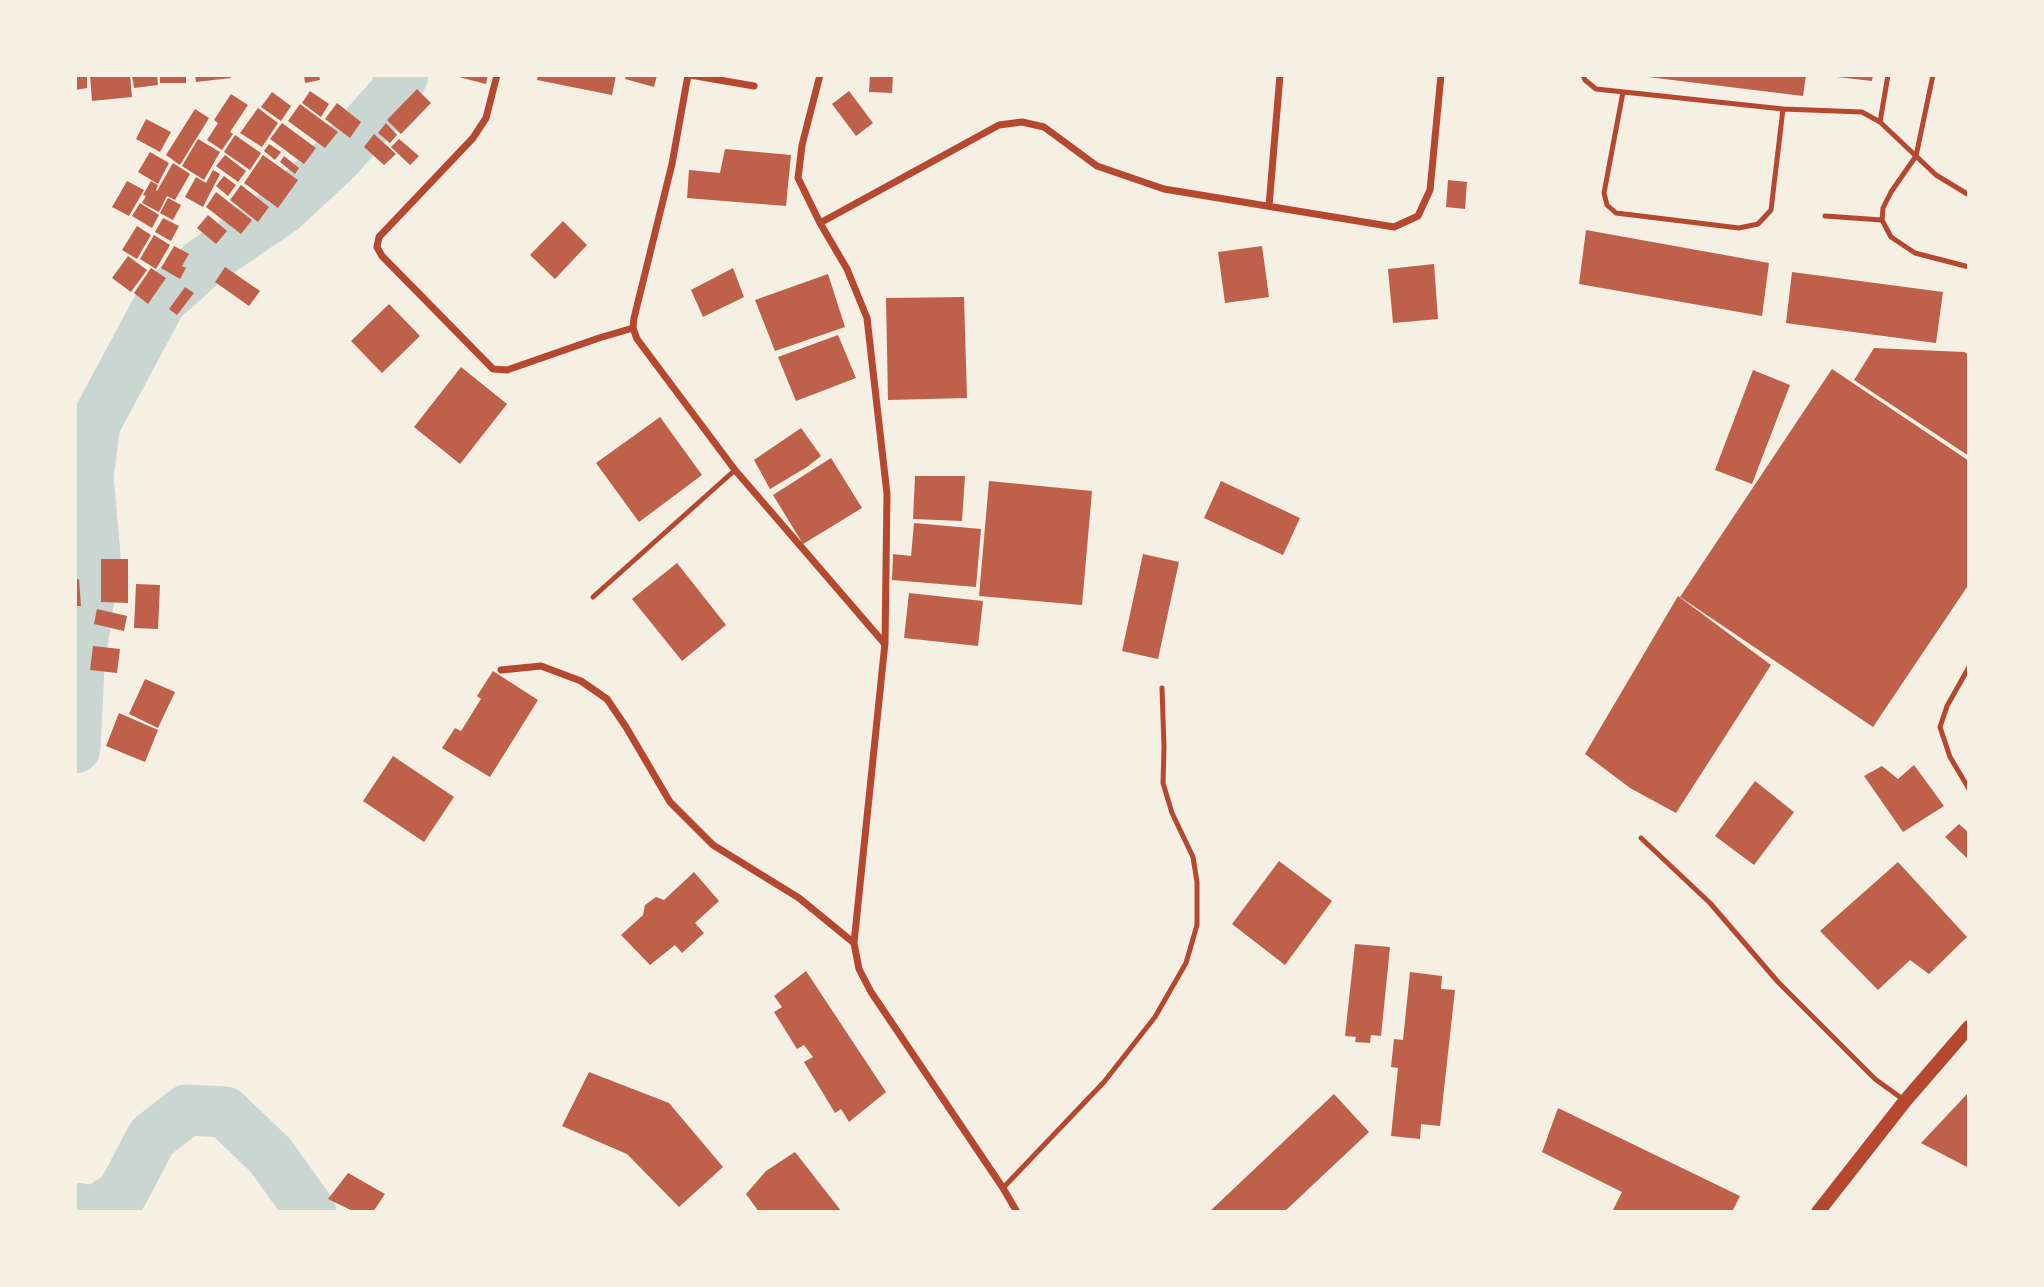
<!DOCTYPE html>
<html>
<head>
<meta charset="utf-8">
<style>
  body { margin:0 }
  #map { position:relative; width:2044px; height:1287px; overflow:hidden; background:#f6efe4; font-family:Karla,sans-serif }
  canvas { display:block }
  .frame { position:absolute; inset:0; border:77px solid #f6efe4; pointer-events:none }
</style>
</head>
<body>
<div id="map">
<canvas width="2044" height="1287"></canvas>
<div class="frame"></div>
</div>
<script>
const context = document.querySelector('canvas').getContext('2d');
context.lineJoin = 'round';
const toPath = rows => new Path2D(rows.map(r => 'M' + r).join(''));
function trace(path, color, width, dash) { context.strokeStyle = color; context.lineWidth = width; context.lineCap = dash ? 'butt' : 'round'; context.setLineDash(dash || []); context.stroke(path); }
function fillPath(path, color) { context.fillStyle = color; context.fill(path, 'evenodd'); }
trace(toPath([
  [75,748,79,667,95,555,88,476,95,424,161,301,203,263,281,210,336,159,393,95,403,75],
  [75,1208,96,1211,122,1194,152,1137,187,1110,225,1112,270,1155,311,1212]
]), '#c9d6d2', 51);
fillPath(toPath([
  [75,75,87,75,87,88,75,90],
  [90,75,130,75,132,97,92,101],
  [132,75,157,75,158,85,134,88],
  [160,75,186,75,186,83,160,83],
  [195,75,230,75,231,78,196,82],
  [304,75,319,75,320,80,305,83],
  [451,75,488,75,486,84],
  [538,75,616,75,612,95,537,80],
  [626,75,657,75,654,87,625,79],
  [870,75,893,75,892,93,869,92],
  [1648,75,1806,75,1803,96,1648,77],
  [1837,75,1873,75,1872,81,1837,77],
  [417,89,431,103,401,134,387,120],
  [310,91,329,104,321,117,302,103],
  [849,91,873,123,856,136,832,104],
  [272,92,291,106,281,121,261,107],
  [231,94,248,105,230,132,233,134,222,150,207,140,218,123,214,120],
  [337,103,361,122,350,138,325,119],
  [300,104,338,132,325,148,288,121],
  [258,108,278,123,262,147,240,133],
  [195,109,209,118,180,165,166,155],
  [146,119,171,132,160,152,136,139],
  [282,123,316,148,304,164,270,139],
  [386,123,397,135,390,143,378,133],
  [374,134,396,154,384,165,364,147],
  [235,135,261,153,250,170,224,152],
  [198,139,220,152,204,180,182,166],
  [399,139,419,156,410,165,391,147],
  [269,144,281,152,275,160,264,151],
  [725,149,791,155,786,206,687,198,689,170,720,173],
  [150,152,169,163,158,184,138,172],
  [225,155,246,171,238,182,216,166],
  [263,155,298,180,278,208,244,183],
  [284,156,299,168,295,174,280,162],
  [173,163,190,174,175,200,167,196,159,212,142,203,146,196,143,195,151,181,158,185,156,190,157,191],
  [213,170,220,174,203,207,185,197,196,177,206,183],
  [224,176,236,185,228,196,216,186],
  [1448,180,1467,182,1465,209,1446,207],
  [127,181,144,190,129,216,112,207],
  [241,185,269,207,258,222,230,200],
  [216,192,252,220,241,234,206,207],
  [168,198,181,205,173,220,160,213],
  [140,203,159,215,152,228,132,216],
  [208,215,227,231,216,244,197,228],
  [163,218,179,226,171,241,155,232],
  [563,221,587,245,555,279,530,255],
  [137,226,151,235,137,259,122,250],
  [1586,230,1769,263,1762,316,1579,284],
  [154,235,170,245,156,269,140,259],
  [174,246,189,254,182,266,186,268,180,279,161,268],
  [1262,246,1269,297,1225,303,1218,252],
  [128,256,147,270,131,292,112,278],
  [1434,264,1438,319,1393,323,1388,269],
  [225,267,260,291,249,306,215,282],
  [151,268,166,278,148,304,134,293],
  [733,268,744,297,703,317,691,290],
  [1792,272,1943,292,1936,343,1786,323],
  [828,274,845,327,775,351,755,300],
  [185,287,194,293,177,315,169,309],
  [964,297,967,398,888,400,886,298],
  [389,304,420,336,382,373,351,341],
  [838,335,856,378,796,401,778,357],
  [1874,348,1964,352,1969,355,1969,456,1854,380],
  [461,367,507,404,460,464,414,427],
  [1832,369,1969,461,1969,584,1873,727,1680,597],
  [1753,370,1790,385,1752,484,1715,470],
  [660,417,702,475,639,522,596,463],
  [801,428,821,456,807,467,770,489,754,460],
  [831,458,862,508,803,544,773,495],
  [915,476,965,476,962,521,913,519],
  [989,481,1092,491,1082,605,979,596],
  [1221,481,1300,518,1283,555,1204,518],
  [914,523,981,529,976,587,892,580,893,554,911,556],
  [1143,554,1179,562,1158,659,1122,651],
  [101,559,128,559,128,603,101,602],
  [677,563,726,625,682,661,632,599],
  [75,579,79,579,81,606,75,606],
  [136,584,160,585,158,629,134,628],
  [909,593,983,601,978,646,904,638],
  [1678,596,1771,665,1676,813,1630,788,1585,754],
  [97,609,127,616,124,631,94,624],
  [93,646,120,649,117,673,90,670],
  [493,671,538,700,490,777,442,748,455,728,461,731,481,699,477,696],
  [145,679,175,692,158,728,129,714],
  [119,713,158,730,145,762,106,746],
  [393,756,454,797,424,842,363,801],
  [1914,765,1944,806,1903,832,1864,776,1882,766,1898,779],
  [1755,781,1794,812,1754,865,1715,836],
  [1959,824,1969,833,1969,860,1945,837],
  [1279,861,1332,901,1285,965,1232,924],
  [1898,862,1967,937,1929,974,1910,960,1878,990,1820,931],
  [694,872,719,901,695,923,704,933,682,953,675,945,650,965,621,935,643,915,645,905,656,897,664,900],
  [1355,944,1390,947,1381,1036,1371,1035,1370,1043,1355,1042,1356,1037,1345,1036],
  [806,971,886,1092,849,1122,841,1109,835,1113,804,1062,813,1057,804,1045,797,1049,774,1012,782,1007,774,996],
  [1410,972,1442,976,1441,989,1455,990,1440,1126,1421,1124,1420,1139,1391,1136,1398,1068,1391,1067,1394,1039,1403,1040],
  [589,1072,669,1103,723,1167,679,1207,627,1154,562,1126],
  [1969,1092,1969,1168,1921,1143],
  [1334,1094,1369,1132,1284,1212,1209,1212],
  [1558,1108,1740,1196,1732,1212,1612,1212,1622,1192,1542,1152],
  [795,1152,842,1212,759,1212,746,1194,766,1171],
  [348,1173,385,1194,373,1212,355,1212,328,1199]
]), '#bf614a');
trace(toPath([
  [1583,75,1585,80,1596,89,1783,109,1862,112,1880,122,1936,175,1969,195],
  [1933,75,1916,156,1891,192,1883,208,1882,220,1891,237,1915,253,1969,267],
  [1623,92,1604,193,1607,205,1616,213,1739,228,1758,224,1771,210,1783,109],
  [1880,122,1888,75],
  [1825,216,1882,220],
  [593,597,735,470],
  [1969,667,1947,706,1940,727,1950,757,1969,789],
  [1641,838,1710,903,1778,982,1875,1079,1904,1100],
  [1003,1188,1104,1082,1155,1017,1186,963,1197,925,1197,882,1193,857,1172,813,1163,783,1164,747,1162,688]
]), '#b5482f', 5);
trace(toPath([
  [497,75,486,118,473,138,379,237,377,247,382,256,493,369,507,370,599,338,633,328],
  [688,75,672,164,634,318,633,328,637,339,735,470,884,643],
  [690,75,754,86],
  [820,75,802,145,798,178,820,223,847,269,867,318,887,494,885,643,854,943,859,969,871,992,1003,1188,1017,1212],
  [1269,206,1280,75],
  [820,223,999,125,1022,122,1044,127,1097,166,1164,189,1394,227,1418,216,1430,190,1441,75],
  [501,670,541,666,581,681,607,699,626,727,670,802,713,845,799,898,854,943]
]), '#b5482f', 7);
trace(toPath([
  [1818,1212,1905,1101,1969,1027]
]), '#b5482f', 14);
</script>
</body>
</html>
